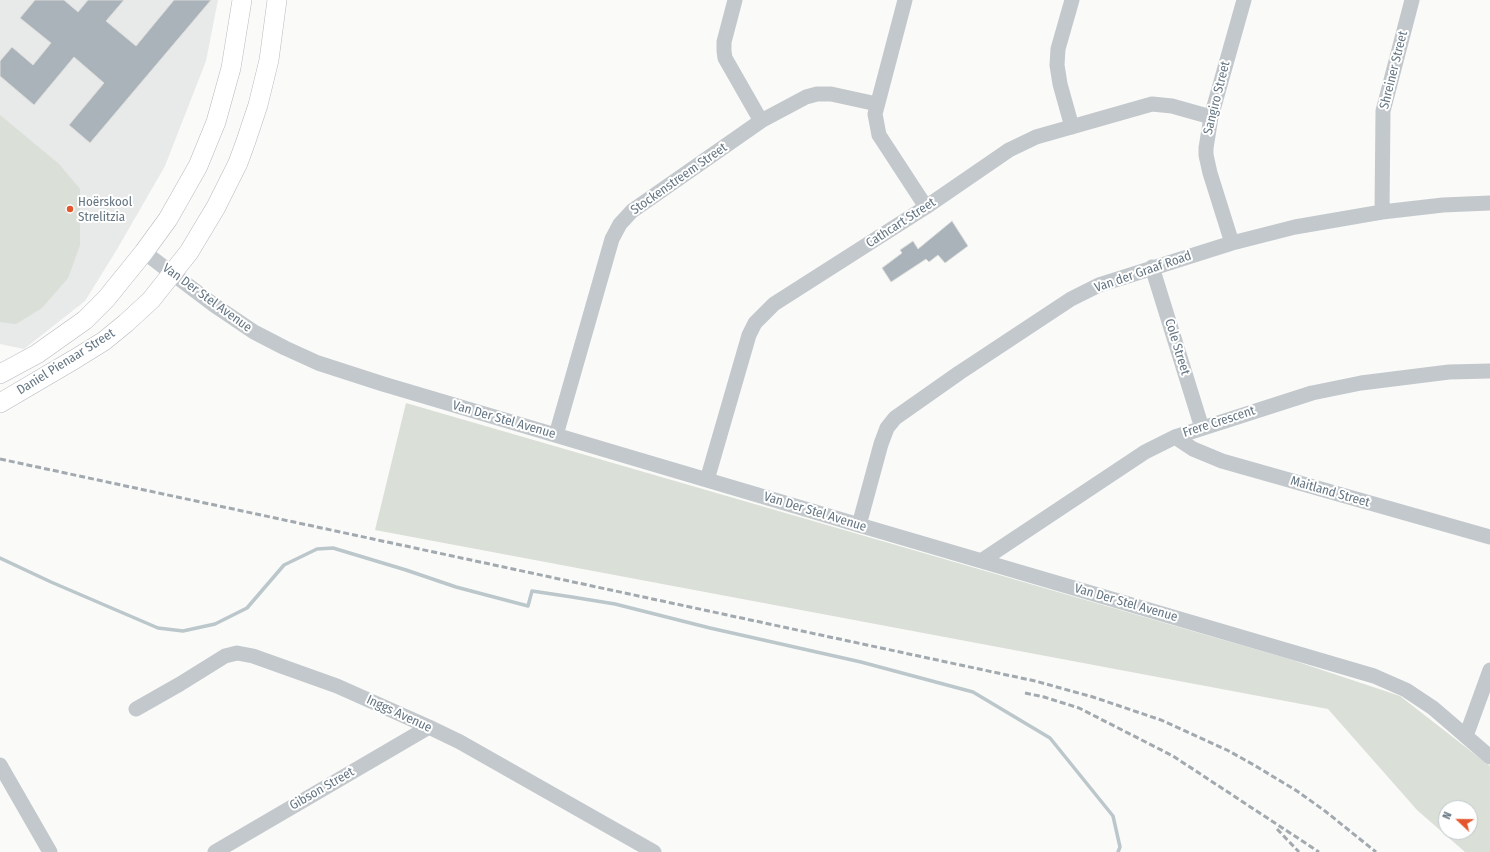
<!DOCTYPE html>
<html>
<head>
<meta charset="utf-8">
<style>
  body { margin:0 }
  #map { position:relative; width:1490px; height:852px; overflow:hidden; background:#fafaf8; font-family:"Fira Sans Condensed",sans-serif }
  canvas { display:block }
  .north { position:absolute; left:1438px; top:800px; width:40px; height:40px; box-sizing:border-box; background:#fff; border:1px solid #c1c8cd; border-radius:50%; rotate:292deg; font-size:11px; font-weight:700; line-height:16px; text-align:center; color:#657683 }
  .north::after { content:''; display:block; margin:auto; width:14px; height:18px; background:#e4572e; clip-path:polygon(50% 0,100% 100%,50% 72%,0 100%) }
</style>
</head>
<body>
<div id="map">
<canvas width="1490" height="852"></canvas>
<div class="north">N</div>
</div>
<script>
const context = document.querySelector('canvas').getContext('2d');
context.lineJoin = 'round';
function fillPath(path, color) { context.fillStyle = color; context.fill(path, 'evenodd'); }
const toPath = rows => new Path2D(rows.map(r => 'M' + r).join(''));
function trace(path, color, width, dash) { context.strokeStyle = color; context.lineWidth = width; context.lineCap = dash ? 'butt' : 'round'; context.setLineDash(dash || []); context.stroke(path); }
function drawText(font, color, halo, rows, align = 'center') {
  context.font = font + ' "Fira Sans Condensed",sans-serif'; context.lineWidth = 4; context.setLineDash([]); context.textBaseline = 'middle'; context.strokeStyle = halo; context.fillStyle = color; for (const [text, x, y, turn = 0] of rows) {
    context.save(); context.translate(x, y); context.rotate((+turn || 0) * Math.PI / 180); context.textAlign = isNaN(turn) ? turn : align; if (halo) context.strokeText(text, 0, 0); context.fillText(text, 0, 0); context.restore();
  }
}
fillPath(toPath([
  [0,0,218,0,206,61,165,166,116,251,85,301,24,349,0,344]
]), '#e8e9e9');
fillPath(toPath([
  [0,115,59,164,80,189,80,245,68,278,42,308,16,324,0,322],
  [406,403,1289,659,1400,696,1490,766,1490,852,1465,852,1417,810,1328,709,375,530],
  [1446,808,1470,808,1470,832,1446,832]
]), '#dadfd7');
trace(toPath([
  [0,558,51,582,158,628,183,631,215,624,247,608,284,565,317,549,333,548,406,570,456,587,528,606,532,591,572,597,615,604,710,628,861,662,973,692,1050,738,1113,816,1120,847,1118,852]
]), '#bbc7cb', 3.5);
const building = toPath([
  [35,0,64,0,78,12,88,0,124,0,106,21,136,46,174,0,211,0,90,143,69,125,104,83,74,57,34,105,0,76,0,61,12,47,33,65,51,43,20,18,35,0],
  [952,221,968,246,945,263,938,255,929,262,926,259,891,282,882,268,902,253,900,250,913,241,918,249,952,221]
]);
fillPath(building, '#aab3b9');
trace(building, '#dcdcda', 1);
const major = toPath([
  [0,374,37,354,85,320,106,299,144,252,168,219,198,166,216,122,231,68,242,0],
  [0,403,75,359,104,341,126,323,151,300,189,252,216,207,238,163,246,141,258,105,269,60,277,0]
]);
trace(major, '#b5babe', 20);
trace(toPath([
  [735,0,724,42,724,51,725,58,761,121],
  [905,0,875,114,879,135,926,207],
  [1072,0,1058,49,1057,65,1060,84,1072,127],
  [1382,212,1383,111,1412,0],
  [1232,243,1210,173,1206,155,1206,148,1211,117,1244,0],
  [144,252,214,305,254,332,285,348,318,363,383,384,859,525,1374,676,1406,690,1433,708,1490,757],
  [1152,267,1202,428],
  [556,435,612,239,620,224,632,211,761,121,806,97,817,94,831,94,877,104],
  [1175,437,1193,449,1222,461,1490,537],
  [707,480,749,335,755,323,774,304,926,207,1009,150,1036,137,1152,104,1172,106,1211,117],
  [859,525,881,444,887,428,895,418,959,373,1071,299,1099,285,1232,243,1295,227,1382,212,1443,205,1490,203],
  [981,561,1145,452,1175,437,1312,393,1361,383,1449,372,1490,371],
  [136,709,180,684,225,656,237,653,253,656,337,686,429,727,460,742,654,852],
  [1466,736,1490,670],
  [0,765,50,852],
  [215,852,429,727]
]), '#c3c8cc', 15);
trace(major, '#fff', 19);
trace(toPath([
  [0,459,1035,681,1093,697,1161,720,1227,750,1254,765,1297,791,1325,811,1376,852],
  [1025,693,1044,697,1079,708,1173,756,1319,852],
  [1277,829,1299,852]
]), '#a2aab0', 3, [6, 3]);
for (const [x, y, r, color] of [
  [70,209,4,"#e4572e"]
]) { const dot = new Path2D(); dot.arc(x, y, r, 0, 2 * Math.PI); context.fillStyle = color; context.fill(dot); trace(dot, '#fff', 1.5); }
drawText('13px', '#657683', '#fff', [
  ["Shreiner Street",1394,70,-76],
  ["Sangiro Street",1217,98,-76],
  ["Stockenstreem Street",679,179,-35],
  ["Cathcart Street",901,223,-33],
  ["Van der Graaf Road",1143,272,-19],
  ["Van Der Stel Avenue",207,298,36],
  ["Cole Street",1177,347,73],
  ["Daniel Pienaar Street",66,362,-32],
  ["Van Der Stel Avenue",504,420,16],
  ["Frere Crescent",1219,422,-18],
  ["Maitland Street",1330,492,16],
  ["Van Der Stel Avenue",815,512,17],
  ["Van Der Stel Avenue",1126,603,16],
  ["Inggs Avenue",399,714,25],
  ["Gibson Street",322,789,-30]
]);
drawText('13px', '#657683', '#fff', [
  ["Hoërskool",78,202],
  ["Strelitzia",78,217]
], 'left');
</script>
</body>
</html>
